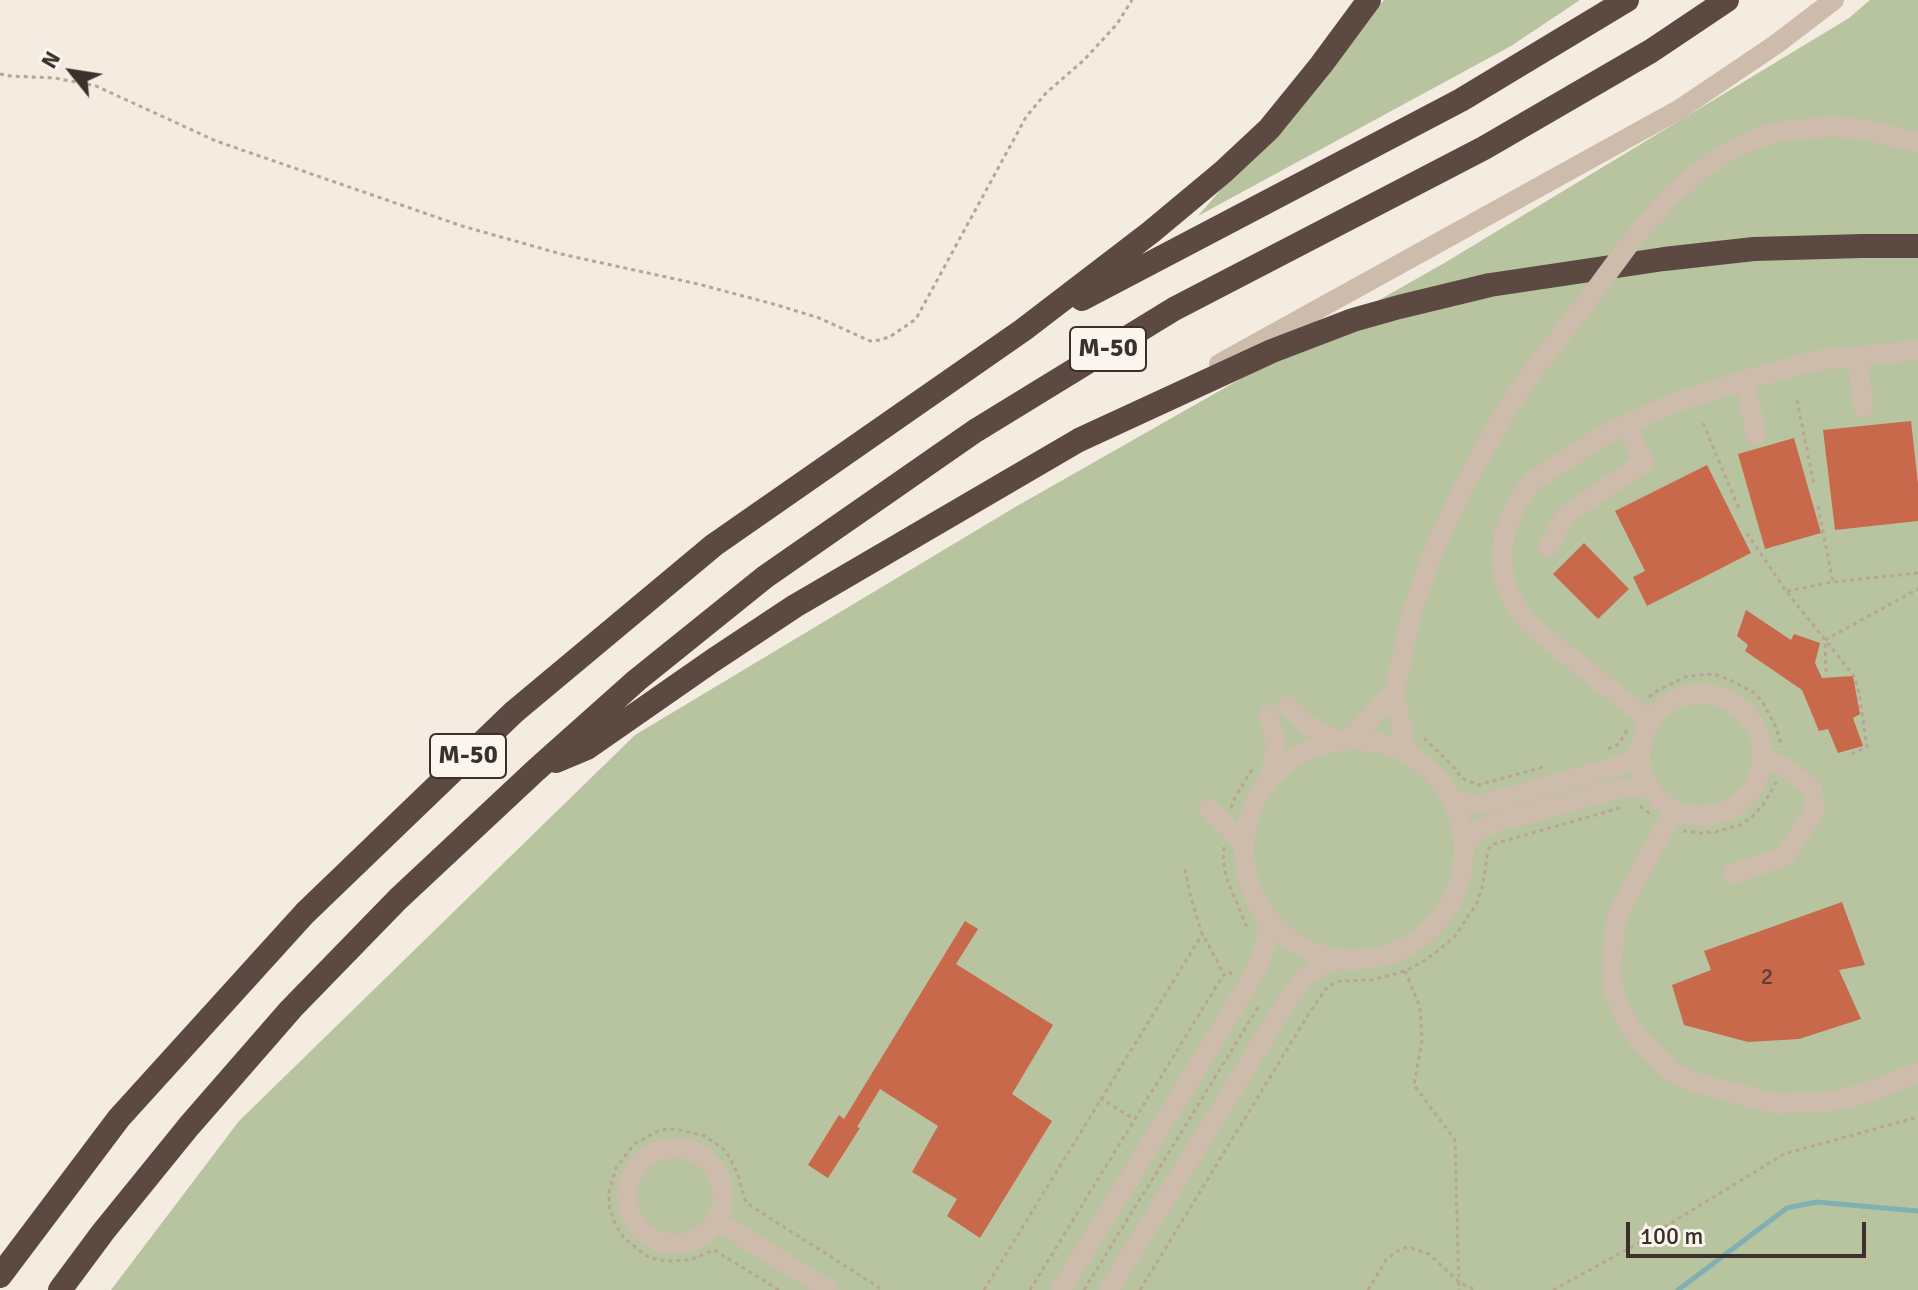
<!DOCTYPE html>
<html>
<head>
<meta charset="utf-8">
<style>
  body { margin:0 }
  #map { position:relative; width:1918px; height:1290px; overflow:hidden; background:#f4ebe1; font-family:Signika,sans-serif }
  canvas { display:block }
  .north { position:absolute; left:32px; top:32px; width:80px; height:80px; -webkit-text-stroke:6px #fbf5ee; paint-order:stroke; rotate:300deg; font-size:22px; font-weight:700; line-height:32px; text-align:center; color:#3b302b }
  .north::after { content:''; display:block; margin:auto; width:28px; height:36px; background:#3b302b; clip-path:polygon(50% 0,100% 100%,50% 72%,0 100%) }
  .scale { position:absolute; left:1626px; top:1222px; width:240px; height:36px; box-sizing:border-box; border:4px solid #3b302b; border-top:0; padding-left:10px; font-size:24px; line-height:28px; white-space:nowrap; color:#3b302b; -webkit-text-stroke:6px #fbf5ee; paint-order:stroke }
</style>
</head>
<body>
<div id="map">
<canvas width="1918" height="1290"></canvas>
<div class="north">N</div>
<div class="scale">100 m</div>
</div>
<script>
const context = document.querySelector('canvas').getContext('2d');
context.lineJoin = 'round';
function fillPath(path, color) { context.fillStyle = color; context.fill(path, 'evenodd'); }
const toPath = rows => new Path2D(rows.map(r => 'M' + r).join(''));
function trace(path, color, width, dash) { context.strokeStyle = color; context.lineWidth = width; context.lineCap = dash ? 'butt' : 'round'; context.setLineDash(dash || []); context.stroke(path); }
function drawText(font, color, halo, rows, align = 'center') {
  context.font = font + ' Signika,sans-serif'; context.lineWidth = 6; context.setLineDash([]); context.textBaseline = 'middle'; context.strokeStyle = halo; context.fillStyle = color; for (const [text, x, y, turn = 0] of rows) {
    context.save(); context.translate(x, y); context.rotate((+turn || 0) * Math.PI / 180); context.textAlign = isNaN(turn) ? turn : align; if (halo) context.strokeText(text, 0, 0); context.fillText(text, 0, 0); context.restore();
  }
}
fillPath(toPath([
  [1384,0,1580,0,1511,46,1198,216],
  [1870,0,1918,0,1918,1290,111,1290,239,1121,635,735,1017,506,1446,262,1849,18]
]), '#b8c4a0');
trace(toPath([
  [1678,1290,1787,1208,1816,1202,1918,1211]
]), '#7fb0b2', 5);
fillPath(toPath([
  [1911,421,1918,484,1918,521,1835,530,1823,430],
  [1794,438,1821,533,1765,549,1738,454],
  [1707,465,1751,553,1647,606,1633,577,1645,571,1615,511],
  [1584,543,1629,589,1598,619,1553,574],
  [1746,610,1791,640,1794,634,1820,643,1815,663,1822,678,1853,676,1860,714,1853,718,1863,746,1838,753,1828,729,1819,731,1802,690,1745,651,1748,645,1737,636],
  [1842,902,1865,965,1839,970,1861,1019,1799,1039,1748,1042,1684,1025,1672,985,1711,970,1704,951],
  [965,921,978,929,956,964,1053,1025,1012,1094,1052,1121,980,1238,947,1216,957,1199,912,1172,938,1126,880,1089,857,1127,860,1128,828,1178,808,1165,839,1115,844,1119]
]), '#c8694b');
trace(toPath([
  [0,74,10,76,55,78,96,86,216,141,462,226,561,254,698,284,777,305,819,318,870,341,881,340,891,336,916,319,1026,117,1046,93,1084,60,1117,24,1132,0],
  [1797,400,1814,485],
  [1703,423,1740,511],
  [1818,506,1833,582],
  [1747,533,1786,591,1854,676,1859,693,1867,747,1851,754],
  [1787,591,1833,582,1918,573],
  [1826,672,1825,640,1918,589],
  [1649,697,1658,690,1688,676,1714,674,1728,679,1753,692,1762,701,1776,727,1782,747],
  [1424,738,1452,765,1462,778,1478,785,1543,767],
  [1608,749,1619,744,1629,726],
  [1640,806,1653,816],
  [1231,808,1233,801,1252,769],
  [1683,831,1702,833,1715,832,1740,825,1751,818,1763,805,1777,781],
  [1224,847,1223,857,1226,877,1248,930],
  [1185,869,1190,894,1201,931,1224,974],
  [1405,971,1420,1007,1422,1040,1414,1085,1455,1140,1459,1290],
  [1100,1098,1134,1119],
  [779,1290,714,1250,690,1260,667,1261,655,1259,645,1255,624,1238,615,1224,609,1206,609,1192,616,1168,634,1144,660,1130,676,1129,705,1136,726,1151,738,1174,744,1198,748,1204,883,1290],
  [984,1290,1203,933],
  [1030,1290,1219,982,1225,974,1229,972,1233,975],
  [1084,1290,1259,1006],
  [1140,1290,1308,1015,1328,986,1340,981,1372,980,1405,971,1422,962,1440,949,1455,936,1477,903,1483,884,1488,850,1493,844,1624,807],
  [1368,1290,1386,1260,1399,1250,1408,1247,1429,1254,1459,1282,1475,1290],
  [1553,1290,1632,1247,1784,1154,1918,1117]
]), '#b9a596', 3, [4, 4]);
trace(toPath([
  [1630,243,1668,199,1697,173,1729,151,1758,138,1787,130,1832,127,1861,129,1918,142],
  [1857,356,1863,407],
  [1219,364,1680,109,1775,45,1834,0],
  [1745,380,1756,436],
  [1548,547,1566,515,1644,462,1626,425],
  '1640 755a61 61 0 1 1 122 0a61 61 0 1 1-122 0Z',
  [1288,706,1309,726,1338,741],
  [1269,715,1276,745,1270,779],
  [1650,721,1542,635,1524,619,1512,599,1504,579,1503,559,1504,534,1514,510,1523,493,1537,478,1606,434,1671,404,1745,380,1814,361,1918,350],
  '1244 850a110 110 0 1 1 220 0a110 110 0 1 1-220 0Z',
  [1348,741,1394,693],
  [1407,752,1394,693,1412,612,1432,555,1460,493,1505,412,1535,368,1585,304],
  [1452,799,1471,804,1481,804,1502,799,1618,766,1630,761,1640,752],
  [1209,809,1244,843],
  [1674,810,1624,902,1616,920,1611,968,1614,992,1624,1016,1637,1037,1672,1072,1693,1082,1777,1104,1827,1102,1858,1095,1880,1088,1918,1072],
  [1464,846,1477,831,1493,823,1620,788,1649,788],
  [1733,874,1785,856,1815,810,1812,788,1781,765,1763,759],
  '627 1196a48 48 0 1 1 96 0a48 48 0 1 1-96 0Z',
  [716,1220,829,1290],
  [1061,1290,1255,973,1267,940,1267,918],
  [1109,1290,1291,995,1303,979,1331,959]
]), '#cdbbac', 20);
trace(toPath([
  [1082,299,1461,100,1627,0],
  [556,761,587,748,712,661,795,606,1079,440,1272,351,1353,320,1399,307,1490,285,1664,259,1754,249,1862,246,1918,246],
  [0,1276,119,1118,305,913,514,712,714,545,1023,330,1151,232,1223,172,1269,129,1321,65,1369,0],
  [60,1290,103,1232,189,1126,291,1009,398,899,536,770,637,680,765,577,975,431,1174,309,1484,148,1651,51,1727,0]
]), '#5c4a42', 24);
trace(toPath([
  [1585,304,1630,243]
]), '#cdbbac', 20);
drawText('24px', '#5e3e33', null, [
  ["2",1767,978]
]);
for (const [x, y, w] of [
  [1108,349,76],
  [468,756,76]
]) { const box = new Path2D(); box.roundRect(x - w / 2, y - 22, w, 44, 6); context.fillStyle = '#fbf5ee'; context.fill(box); trace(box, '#3b302b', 2); }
drawText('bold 26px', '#3b302b', null, [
  ["M-50",1108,349],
  ["M-50",468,756]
]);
</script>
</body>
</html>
